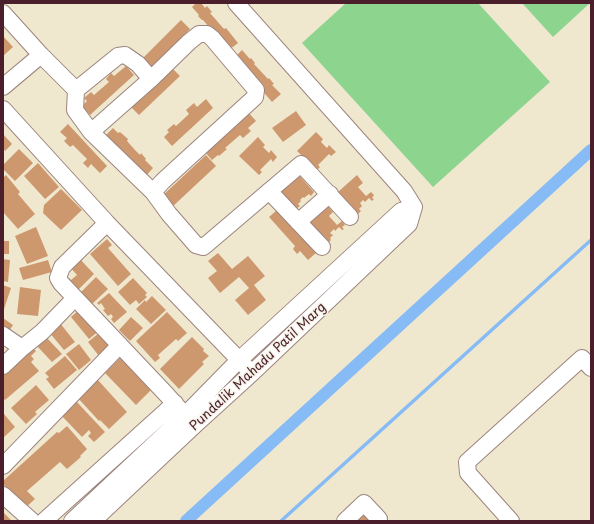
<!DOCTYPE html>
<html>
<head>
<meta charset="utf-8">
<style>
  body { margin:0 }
  #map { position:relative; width:594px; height:524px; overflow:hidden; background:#efe8cf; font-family:"Playpen Sans",sans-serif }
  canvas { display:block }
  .frame { position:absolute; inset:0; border:4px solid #4a1f2b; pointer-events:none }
</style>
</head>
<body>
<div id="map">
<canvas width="594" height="524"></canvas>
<div class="frame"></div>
</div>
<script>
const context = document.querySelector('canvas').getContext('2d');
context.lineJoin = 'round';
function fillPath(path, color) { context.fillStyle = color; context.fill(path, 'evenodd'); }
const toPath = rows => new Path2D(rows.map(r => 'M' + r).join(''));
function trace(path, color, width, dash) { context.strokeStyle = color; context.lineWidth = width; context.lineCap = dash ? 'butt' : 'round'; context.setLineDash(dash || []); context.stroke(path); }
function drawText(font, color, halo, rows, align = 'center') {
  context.font = font + ' "Playpen Sans",sans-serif'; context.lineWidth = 3; context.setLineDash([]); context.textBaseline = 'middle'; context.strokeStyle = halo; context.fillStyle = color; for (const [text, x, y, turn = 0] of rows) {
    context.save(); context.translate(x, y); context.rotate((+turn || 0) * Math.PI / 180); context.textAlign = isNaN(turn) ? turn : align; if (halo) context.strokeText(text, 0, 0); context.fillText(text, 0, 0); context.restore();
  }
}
fillPath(toPath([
  [346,3,478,3,550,82,433,187,302,43],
  [522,3,590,3,553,37]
]), '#8dd48f');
trace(toPath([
  [281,521,591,240]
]), '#87bbf5', 3.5);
trace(toPath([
  [186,521,591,150]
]), '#87bbf5', 12);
fillPath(toPath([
  [196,3,201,3,205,8,207,6,212,12,210,13,224,29,226,28,238,43,229,50,203,20,202,20,198,16,199,15,192,7],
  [181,20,190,29,149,70,140,61],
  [3,36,13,47,3,56],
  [242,50,250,59,251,58,255,63,254,64,268,79,269,78,274,84,272,85,281,94,272,102,234,58],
  [126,66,134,75,90,115,82,106,87,101,84,98,91,92,94,95,109,82,106,79,111,73,114,76],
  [171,67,180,76,139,115,130,106],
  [206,99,213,108,172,146,164,137,169,132,167,130,174,124,176,126,189,114,186,110,194,103,197,107],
  [296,111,306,125,283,142,272,128],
  [248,112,256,121,248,128,251,131,243,138,240,135,225,148,227,149,219,156,218,155,212,160,204,151],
  [68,124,107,166,100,173,91,164,88,168,83,163,87,159,73,145,70,147,64,141,67,138,60,132],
  [113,128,118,133,120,132,128,139,127,141,135,150,140,155,141,153,146,159,145,160,153,168,146,176,106,135],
  [316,132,323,139,321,142,327,148,329,145,336,152,331,156,329,154,318,165,320,167,317,170,297,151],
  [3,134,12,144,5,151,3,148],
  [258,137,265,145,263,147,269,153,271,150,277,157,273,162,271,159,260,170,262,172,259,175,239,156],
  [19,149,33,163,15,181,3,169,3,165],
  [206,155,216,166,171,208,161,197],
  [38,163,59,187,45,199,24,176],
  [297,173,314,192,311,196,309,194,304,198,303,197,300,200,301,201,298,204,300,206,296,209,279,190],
  [6,175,20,192,18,194,35,214,18,229,3,212,3,178],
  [357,175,363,183,358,187,366,196,371,192,374,195,372,198,374,199,372,201,369,198,365,202,363,200,360,203,362,206,359,209,361,211,358,214,338,192],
  [61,189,82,210,61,230,43,213,44,205],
  [327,205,333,212,329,216,337,225,342,221,345,225,342,227,344,229,342,230,339,227,335,231,334,229,330,233,333,235,330,238,331,240,328,243,308,221],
  [277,210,316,253,308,260,300,251,297,254,293,249,295,246,269,217],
  [36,227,48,256,27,264,15,236],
  [107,239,112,245,108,248,131,274,118,286,90,254],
  [3,241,9,241,9,254,3,254],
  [218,253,232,269,248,256,265,276,254,285,266,300,248,315,235,300,249,288,239,277,220,293,208,278,217,271,208,261],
  [78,257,94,274,75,293,65,282,69,278,71,280,77,275,69,266],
  [3,259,10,260,8,282,3,281],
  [48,260,52,272,23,280,19,268],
  [96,277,108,289,91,305,79,294],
  [133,278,147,293,145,295,147,297,139,304,136,300,130,305,118,292],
  [3,285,11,288,3,312],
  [20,287,41,290,38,316,17,314],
  [109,293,127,312,114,323,111,319,113,317,111,314,108,316,103,310,105,309,101,303,99,305,97,303],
  [152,296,166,310,151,324,136,309,145,300,146,302],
  [81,308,100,330,89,339,71,317],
  [167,312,187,333,178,341,176,339,158,355,160,358,155,362,136,341],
  [131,317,143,328,130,341,119,330],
  [3,318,13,325,7,334,3,332],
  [60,323,75,342,64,350,49,332],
  [99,333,107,341,107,346,106,351,99,356,88,342],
  [192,337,204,349,203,351,209,356,202,362,204,364,179,389,160,369],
  [47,338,62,354,52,362,37,346],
  [79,344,91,360,79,370,66,354],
  [32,347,36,351,31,356,34,359,31,362,39,371,5,400,3,398,3,372],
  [65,356,77,370,54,389,46,379,49,377,45,373],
  [121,357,152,389,136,405,105,373],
  [97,379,127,412,109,429,100,420,99,421,77,397],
  [36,385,49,400,35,412,37,414,26,424,11,408],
  [75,400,105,432,94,442,88,436,91,433,89,430,82,437,60,414],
  [4,414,15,427,3,438,3,415],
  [67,426,87,449,80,456,81,457,67,469,60,462,27,491,35,499,25,508,3,484,3,481,57,432,59,433],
  [365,508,376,521,357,521],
  [3,512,12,521,3,521]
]), '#ce986f');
const minor = toPath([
  [236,3,404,191,414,207],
  [3,13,41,55],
  [3,87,41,55,76,90,75,110,91,132,153,192,169,214,196,245,203,247,207,244,301,164,350,217],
  [76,90,118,56,125,55,138,64,151,79],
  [3,109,107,223,246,367],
  [91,132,151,79,189,42,199,34,207,34,212,38,256,90,255,97,163,181,153,192],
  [269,191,322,247],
  [298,222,330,194],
  [107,223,62,267,58,278,61,283,167,395,192,423],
  [3,335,22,348],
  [3,366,22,348,42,332,75,298],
  [3,466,120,345],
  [3,495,32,521],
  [44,521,175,403],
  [72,521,185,415,239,360,401,211,414,207],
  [93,521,195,425,252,373,409,224,414,207],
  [345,521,364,503,379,519],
  [511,521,468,473,467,462,582,358,591,368]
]);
trace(minor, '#9c847d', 18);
trace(minor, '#fff', 16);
drawText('13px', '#4a1f2b', '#f7f3e8', [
  ["Pundalik Mahadu Patil Marg",258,367,-43]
]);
</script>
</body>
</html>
